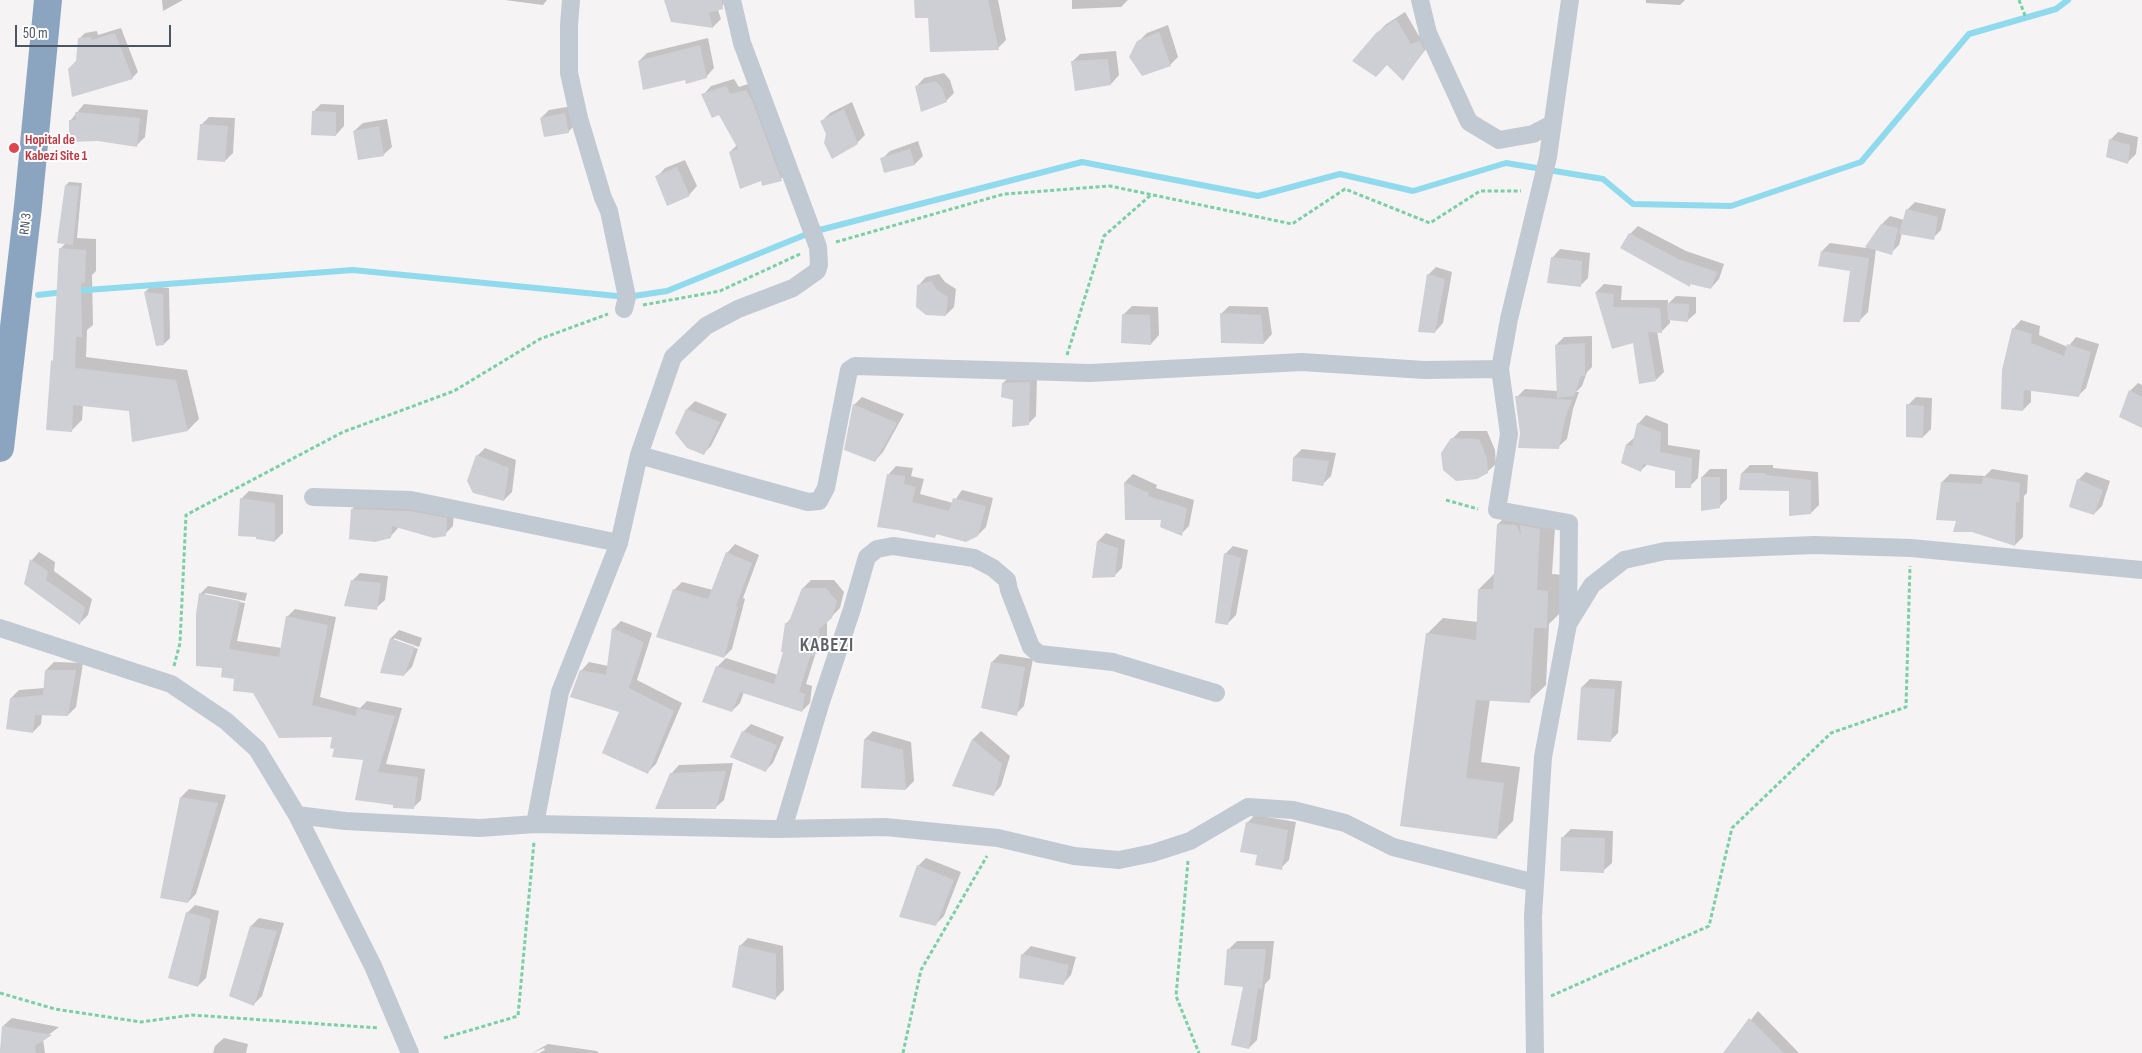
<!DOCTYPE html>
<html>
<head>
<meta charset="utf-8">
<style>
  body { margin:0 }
  #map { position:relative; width:2142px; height:1053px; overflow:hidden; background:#f5f3f3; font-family:"Sofia Sans Condensed",sans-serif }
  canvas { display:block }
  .scale { position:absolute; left:15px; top:25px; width:156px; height:22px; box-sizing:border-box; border:2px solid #4a5661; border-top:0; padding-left:6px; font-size:15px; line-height:18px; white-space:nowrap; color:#4a5661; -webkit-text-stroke:4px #fff; paint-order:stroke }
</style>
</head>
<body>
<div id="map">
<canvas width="2142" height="1053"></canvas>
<div class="scale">50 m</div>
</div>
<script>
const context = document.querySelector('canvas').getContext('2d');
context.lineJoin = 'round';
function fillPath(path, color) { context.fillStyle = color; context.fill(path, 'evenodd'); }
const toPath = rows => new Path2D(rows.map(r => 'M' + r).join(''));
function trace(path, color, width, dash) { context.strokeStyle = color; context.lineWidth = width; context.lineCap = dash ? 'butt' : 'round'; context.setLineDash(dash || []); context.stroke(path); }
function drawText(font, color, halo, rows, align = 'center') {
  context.font = font + ' "Sofia Sans Condensed",sans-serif'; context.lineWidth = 4; context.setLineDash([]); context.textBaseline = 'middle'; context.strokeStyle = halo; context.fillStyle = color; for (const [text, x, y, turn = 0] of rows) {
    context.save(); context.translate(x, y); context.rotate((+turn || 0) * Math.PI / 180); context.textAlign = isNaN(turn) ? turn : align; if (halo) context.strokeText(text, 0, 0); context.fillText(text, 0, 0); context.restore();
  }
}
fillPath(toPath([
  [162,0,183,0,163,11],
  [505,0,547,0,543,5],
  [665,0,727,0,727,1,718,10,721,19,713,27,672,21],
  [915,0,998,0,1006,40,998,48,929,17],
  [1072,0,1128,0,1121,7,1072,9],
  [1646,0,1685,0,1680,5,1646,3],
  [1405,12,1419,36,1428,33,1432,41,1403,79,1377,34,1385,25],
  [1168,25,1178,57,1170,65,1138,42,1147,33],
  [121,28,138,72,132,78,77,61,79,39,85,33,97,31,98,35],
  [708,38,714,68,706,77,685,78,639,61,647,53],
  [1116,51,1119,75,1111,84,1072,62,1080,54],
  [944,73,950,80,954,93,946,101,916,87,924,78],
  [734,79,739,87,754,82,789,171,781,179,762,180,730,152,737,145,720,113,703,95,711,86],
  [852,102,865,135,857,143,827,133,822,121,830,113],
  [84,104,148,110,145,137,137,145,98,140,70,121],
  [321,104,344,105,344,126,336,135,313,112],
  [573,106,576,124,568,132,541,118,549,110],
  [209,117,235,118,233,153,225,161,201,125],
  [387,119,392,147,383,155,354,131,363,123],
  [2118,132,2138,137,2136,154,2128,162,2110,140],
  [918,141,923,156,915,164,882,159,890,151],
  [685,160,697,186,689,195,657,177,665,168],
  [69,182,82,183,77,238,96,239,96,271,92,275,93,325,87,330,86,357,187,370,199,419,188,430,130,410,83,405,82,420,71,431,53,361,55,359,60,249,66,243,66,185],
  [1915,202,1946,209,1941,230,1933,238,1902,233,1899,245,1891,253,1876,249,1868,312,1860,320,1851,270,1822,251,1830,243,1866,248,1882,224,1890,216,1904,220,1907,210],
  [1638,226,1686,251,1724,264,1719,279,1711,288,1692,283,1689,286,1630,234],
  [1560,249,1590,253,1588,278,1580,286,1552,258],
  [1436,267,1452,272,1443,323,1435,332,1428,275],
  [939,274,945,282,956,289,954,307,946,315,918,286,926,277],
  [1604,284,1622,286,1621,300,1668,300,1668,304,1676,296,1696,297,1696,313,1687,321,1670,319,1670,323,1662,331,1657,331,1664,372,1656,380,1634,341,1613,348,1596,292],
  [151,286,169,288,170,338,164,344,157,345,145,292],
  [1132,306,1158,307,1159,335,1151,344,1123,315],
  [1229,306,1268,307,1272,334,1264,343,1221,314],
  [2021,320,2040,326,2039,335,2068,347,2076,337,2099,344,2086,388,2078,396,2031,389,2031,402,2023,410,2013,329],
  [1592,336,1592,367,1587,372,1582,386,1576,392,1579,392,1573,409,1567,439,1558,447,1521,433,1517,397,1525,389,1558,391,1556,345,1564,337],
  [1011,375,1037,375,1036,416,1028,424,1003,383],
  [2138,383,2142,385,2142,423,2120,416,2130,391],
  [862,397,904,414,883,452,875,461,854,405],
  [1916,397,1932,398,1931,429,1923,437,1908,405],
  [695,401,727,414,711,446,703,454,687,409],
  [1646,415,1668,424,1668,445,1700,450,1698,478,1690,486,1677,470,1648,464,1641,470,1622,462,1627,444,1635,437,1638,424],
  [1460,431,1487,431,1495,450,1496,464,1487,472,1452,439],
  [485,448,516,460,512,492,504,500,477,456],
  [1302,449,1336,453,1331,476,1323,484,1294,457],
  [1750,465,1773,465,1773,468,1818,472,1819,505,1811,513,1791,490,1742,473],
  [896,466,913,468,911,476,924,479,920,494,953,503,962,490,993,498,986,527,978,535,938,533,934,537,888,475],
  [1710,469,1727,469,1727,499,1719,507,1702,477],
  [1992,469,2028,475,2027,493,2024,496,2023,537,2015,545,1973,531,1957,520,1942,482,1950,474,1985,476],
  [2086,472,2110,481,2102,506,2094,514,2071,506,2078,480],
  [1133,474,1157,485,1156,488,1194,500,1189,526,1181,534,1163,519,1127,518,1125,482],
  [249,491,283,495,283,533,275,541,241,499],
  [360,501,454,510,453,526,445,534,399,527,390,537,352,509],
  [1515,508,1556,513,1552,574,1564,575,1563,610,1549,624,1546,685,1529,701,1490,699,1481,762,1520,767,1513,821,1496,838,1401,825,1427,634,1443,618,1478,622,1479,589,1495,573,1498,524],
  [1106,533,1125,540,1122,568,1114,576,1094,577,1098,541],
  [735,544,759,555,743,598,745,599,732,649,724,657,674,590,682,582,713,590,727,553],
  [1233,546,1248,550,1236,615,1228,623,1225,554],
  [39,552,55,562,54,571,92,599,88,615,80,623,25,583,32,560],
  [360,573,388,576,385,600,376,608,352,581],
  [811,580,834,580,844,592,840,608,827,621,827,643,816,652,806,684,812,686,810,703,802,711,744,692,740,703,732,711,704,702,718,666,726,658,778,675,784,651,786,624,791,618,803,588],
  [208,586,247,593,245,601,205,593,205,596,245,603,237,641,282,648,287,617,295,609,336,617,320,697,360,708,367,701,402,708,386,764,425,769,421,800,413,808,365,759,335,748,333,736,254,692,224,666,200,594],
  [621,621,652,633,637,680,682,703,656,764,648,772,620,711,581,671,589,662,608,666,613,629],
  [399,630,422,638,419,647,394,638,394,641,418,649,412,667,404,675,391,638],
  [1000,654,1033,659,1024,706,1016,714,992,662],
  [54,662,83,663,76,707,68,715,42,714,41,724,33,732,11,698,19,690,45,688,46,670],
  [1590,679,1622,681,1618,733,1610,741,1582,687],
  [751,724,784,737,773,763,765,771,743,732],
  [873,731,911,742,914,781,906,789,863,787,865,739],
  [981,731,1010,756,1001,786,993,795,954,786,973,739],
  [733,763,724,800,715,808,671,774,679,765],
  [189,789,226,795,196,894,188,902,181,797],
  [1255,815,1296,822,1289,860,1281,868,1259,854,1247,823],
  [1571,829,1613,831,1612,863,1603,871,1563,837],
  [926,858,961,872,944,916,936,924,918,866],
  [195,905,219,911,206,978,198,986,187,913],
  [259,918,284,923,262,996,254,1004,231,995,251,926],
  [748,938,783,946,784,990,776,998,740,946],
  [1237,941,1274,941,1270,979,1265,984,1257,1040,1249,1048,1245,986,1229,949],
  [1031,946,1076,957,1071,975,1063,984,1020,977,1023,954],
  [1758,1011,1799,1053,1730,1053,1727,1050],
  [12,1018,59,1027,43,1039,45,1053,0,1053,3,1026],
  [224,1038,248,1044,246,1053,213,1053,215,1046],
  [548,1044,597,1051,599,1053,539,1053,545,1050,544,1048,532,1053]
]), '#0003');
trace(toPath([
  [74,291,353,270,627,297,667,291,812,232,1082,162,1258,196,1340,174,1413,191,1506,163,1603,179,1633,204,1731,206,1861,162,1969,34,2056,9,2068,0],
  [38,295,64,292]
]), '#90daee', 6);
fillPath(toPath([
  [664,0,722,0,723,9,709,13,713,28,671,22],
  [914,0,988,0,999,50,930,52,928,18,915,18],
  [1396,19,1411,44,1420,41,1424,50,1403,81,1387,65,1376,77,1352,61,1376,33],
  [1159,32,1171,66,1142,76,1129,57,1137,41],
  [115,33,133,79,72,97,68,69,76,61,78,38,91,37,92,40],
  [700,45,707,78,686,84,685,80,643,90,638,61],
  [1108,59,1111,85,1075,91,1071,61],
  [936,81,942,88,947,102,921,112,915,86],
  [726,86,730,94,746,90,752,100,782,181,762,186,761,181,740,189,729,152,738,149,719,115,712,118,701,94],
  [844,109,858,144,832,159,824,143,826,134,820,121],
  [312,111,336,112,336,136,311,135],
  [75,112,140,118,137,147,98,141,69,142,69,120,76,120],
  [565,113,569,133,544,137,540,118],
  [200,124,228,126,225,162,197,160],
  [379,126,384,156,358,160,353,131],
  [2109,139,2130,145,2128,164,2106,157],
  [910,149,915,165,884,173,880,158],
  [677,167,690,196,667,206,655,176],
  [65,185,79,186,73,245,57,243],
  [1906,209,1938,217,1934,240,1899,234],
  [1881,224,1898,228,1892,255,1865,247],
  [1629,233,1678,259,1717,272,1711,289,1690,284,1690,287,1620,248],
  [59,248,86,250,85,283,81,283,82,337,76,337,75,368,176,380,188,431,132,442,129,411,73,405,72,432,46,430,51,360,53,361],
  [1821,251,1869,258,1860,322,1843,322,1850,271,1818,266],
  [1551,257,1582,261,1581,287,1547,283],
  [1427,274,1445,279,1435,333,1418,332],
  [931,281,937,290,948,297,946,316,926,315,916,307,917,285],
  [144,292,163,294,164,345,156,346],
  [1595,292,1614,294,1613,307,1660,308,1662,333,1648,332,1656,381,1639,384,1633,343,1612,349],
  [1667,303,1689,304,1688,322,1668,320],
  [1220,313,1261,315,1264,344,1221,343],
  [1122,314,1150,315,1151,345,1121,343],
  [2012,328,2032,334,2031,343,2064,356,2067,344,2091,352,2079,397,2024,390,2023,411,2001,409,2002,370],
  [1585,343,1585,376,1581,376,1574,396,1557,398,1555,345],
  [1030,382,1029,425,1012,427,1013,400,1001,397,1002,383],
  [2129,390,2142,397,2142,428,2119,417],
  [1515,396,1572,400,1565,419,1559,449,1518,448,1520,433],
  [853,404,897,423,875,462,844,450],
  [1906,404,1924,406,1923,438,1906,437],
  [686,409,720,422,704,455,687,448,675,433],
  [1637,423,1661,432,1660,452,1692,458,1691,488,1675,488,1675,471,1643,464,1641,472,1621,463,1626,444,1632,446],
  [1451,438,1479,439,1487,458,1488,473,1477,479,1456,481,1443,470,1441,453],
  [476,455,509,468,504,501,473,493,467,481],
  [1293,457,1329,461,1323,486,1292,481],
  [1741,473,1766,473,1766,475,1811,480,1811,514,1789,516,1789,491,1739,490],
  [887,474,905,476,904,484,916,487,912,502,949,511,953,498,986,506,978,536,966,542,936,534,935,538,898,530,877,527],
  [1701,477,1720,477,1720,508,1701,511],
  [1983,477,2020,483,2019,503,2016,502,2015,546,1972,532,1953,532,1956,521,1936,520,1941,482,1982,484],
  [2077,479,2103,490,2094,515,2069,507],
  [1124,482,1149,493,1148,496,1187,508,1182,536,1160,527,1161,520,1125,520],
  [240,498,275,503,275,542,256,539,256,537,238,536],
  [351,509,410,511,447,518,446,536,434,538,392,526,391,538,375,542,349,539],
  [1497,524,1516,525,1521,535,1520,525,1540,529,1537,590,1548,591,1547,628,1534,628,1530,703,1476,700,1466,778,1504,783,1497,839,1400,826,1426,633,1476,640,1478,589,1493,589],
  [1097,541,1118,548,1115,577,1092,578],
  [726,552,752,563,736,606,738,607,724,658,656,637,673,589,708,599],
  [1224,553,1241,558,1228,625,1215,623],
  [30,559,48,571,46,580,85,607,80,625,24,584],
  [351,580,381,583,377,610,344,606],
  [802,588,826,588,837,601,832,618,819,629,820,652,810,657,799,692,805,694,802,712,740,692,732,712,702,702,716,666,774,684,783,652,781,652,785,623,788,624],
  [199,593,240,601,229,649,279,657,286,616,328,625,312,705,356,716,357,708,395,716,378,772,418,777,414,809,393,808,393,805,355,800,363,760,332,757,334,749,330,748,332,737,279,738,253,693,233,691,234,679,221,677,222,668,196,666,196,614],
  [612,628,644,642,629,688,674,711,648,774,602,753,619,712,570,697,580,670,606,675],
  [390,638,415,647,404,676,380,673],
  [991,662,1025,667,1017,716,981,708],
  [45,670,76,670,68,716,35,715,33,733,6,729,10,698,43,695],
  [1581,687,1615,689,1611,742,1577,740],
  [742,731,777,745,766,772,730,757],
  [864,739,903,750,906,790,861,788],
  [972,739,1002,764,994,796,952,786],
  [726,771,716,809,655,809,670,773],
  [180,797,218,803,188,903,160,898],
  [1246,822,1288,830,1282,870,1255,865,1257,855,1240,852],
  [1561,837,1605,838,1604,873,1560,871],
  [917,865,954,880,936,926,899,917],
  [186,912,211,919,198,987,168,978],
  [250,926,277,931,254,1006,229,996],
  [739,945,776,954,776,1000,732,987],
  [1227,949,1266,949,1262,989,1258,988,1249,1049,1231,1045,1243,987,1224,985],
  [1021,954,1069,965,1064,985,1019,978],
  [1749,1018,1784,1053,1723,1053],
  [2,1026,52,1035,35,1046,36,1053,0,1053]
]), '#cdcfd5');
trace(toPath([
  [2019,0,2026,18],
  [836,242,1004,194,1110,186,1292,224,1345,189,1430,223,1480,191,1521,191],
  [643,305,720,291,800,254],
  [1067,355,1104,236,1152,194],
  [1446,500,1478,509],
  [174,666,180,643,186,515,343,432,454,391,540,339,608,314],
  [1188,861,1176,996,1199,1053],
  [0,993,55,1009,141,1022,192,1015,379,1028],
  [1551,996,1709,926,1732,828,1831,733,1906,707,1910,566],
  [444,1038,518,1016,534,842],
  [903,1053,921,970,987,856]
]), '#7ad0a6', 3, [4, 2.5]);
trace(toPath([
  [571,0,569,25,569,73,579,118,603,198,609,211,627,297,624,309],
  [1420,0,1428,33,1469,122,1499,140,1533,134,1552,124],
  [639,455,808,502,819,501,826,488,849,370,855,366,1090,373,1302,362,1424,370,1500,369],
  [313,497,411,500,619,543],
  [1568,624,1569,523,1497,510,1509,434,1500,369,1509,319,1548,157,1570,0],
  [0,628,171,684,226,721,257,749,297,815,373,966,410,1053],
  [297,815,345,821,480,828,535,824,775,829,885,827,998,838,1074,856,1119,860,1153,853,1190,841,1248,807,1293,810,1345,823,1393,847,1535,883],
  [535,824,560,692,619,543,639,455,673,357,706,326,738,309,793,288,817,271,819,265,818,247,742,43,732,0],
  [783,829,820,705,852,609,867,557,877,549,893,546,974,558,993,568,1007,580,1009,590,1031,647,1039,654,1113,662,1216,693],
  [1535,1053,1533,916,1543,757,1568,624,1592,585,1624,560,1665,551,1814,545,1911,548,2142,570]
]), '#c1cad2', 18);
trace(toPath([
  [0,448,28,206,48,0]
]), '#8ba5c1', 28);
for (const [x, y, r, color] of [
  [14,148,6,"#e0444e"]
]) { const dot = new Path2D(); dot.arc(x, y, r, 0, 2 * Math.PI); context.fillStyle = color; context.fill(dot); trace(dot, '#fff', 2); }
drawText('bold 14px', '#be3a42', '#fff', [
  ["Hopital de",25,140],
  ["Kabezi Site 1",25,156]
], 'left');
drawText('14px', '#4a5661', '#fff', [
  ["RN 3",26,224,-83]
]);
context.letterSpacing = '1px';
drawText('bold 19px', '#5f6368', '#fff', [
  ["KABEZI",827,646]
]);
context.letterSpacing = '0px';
</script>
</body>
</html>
